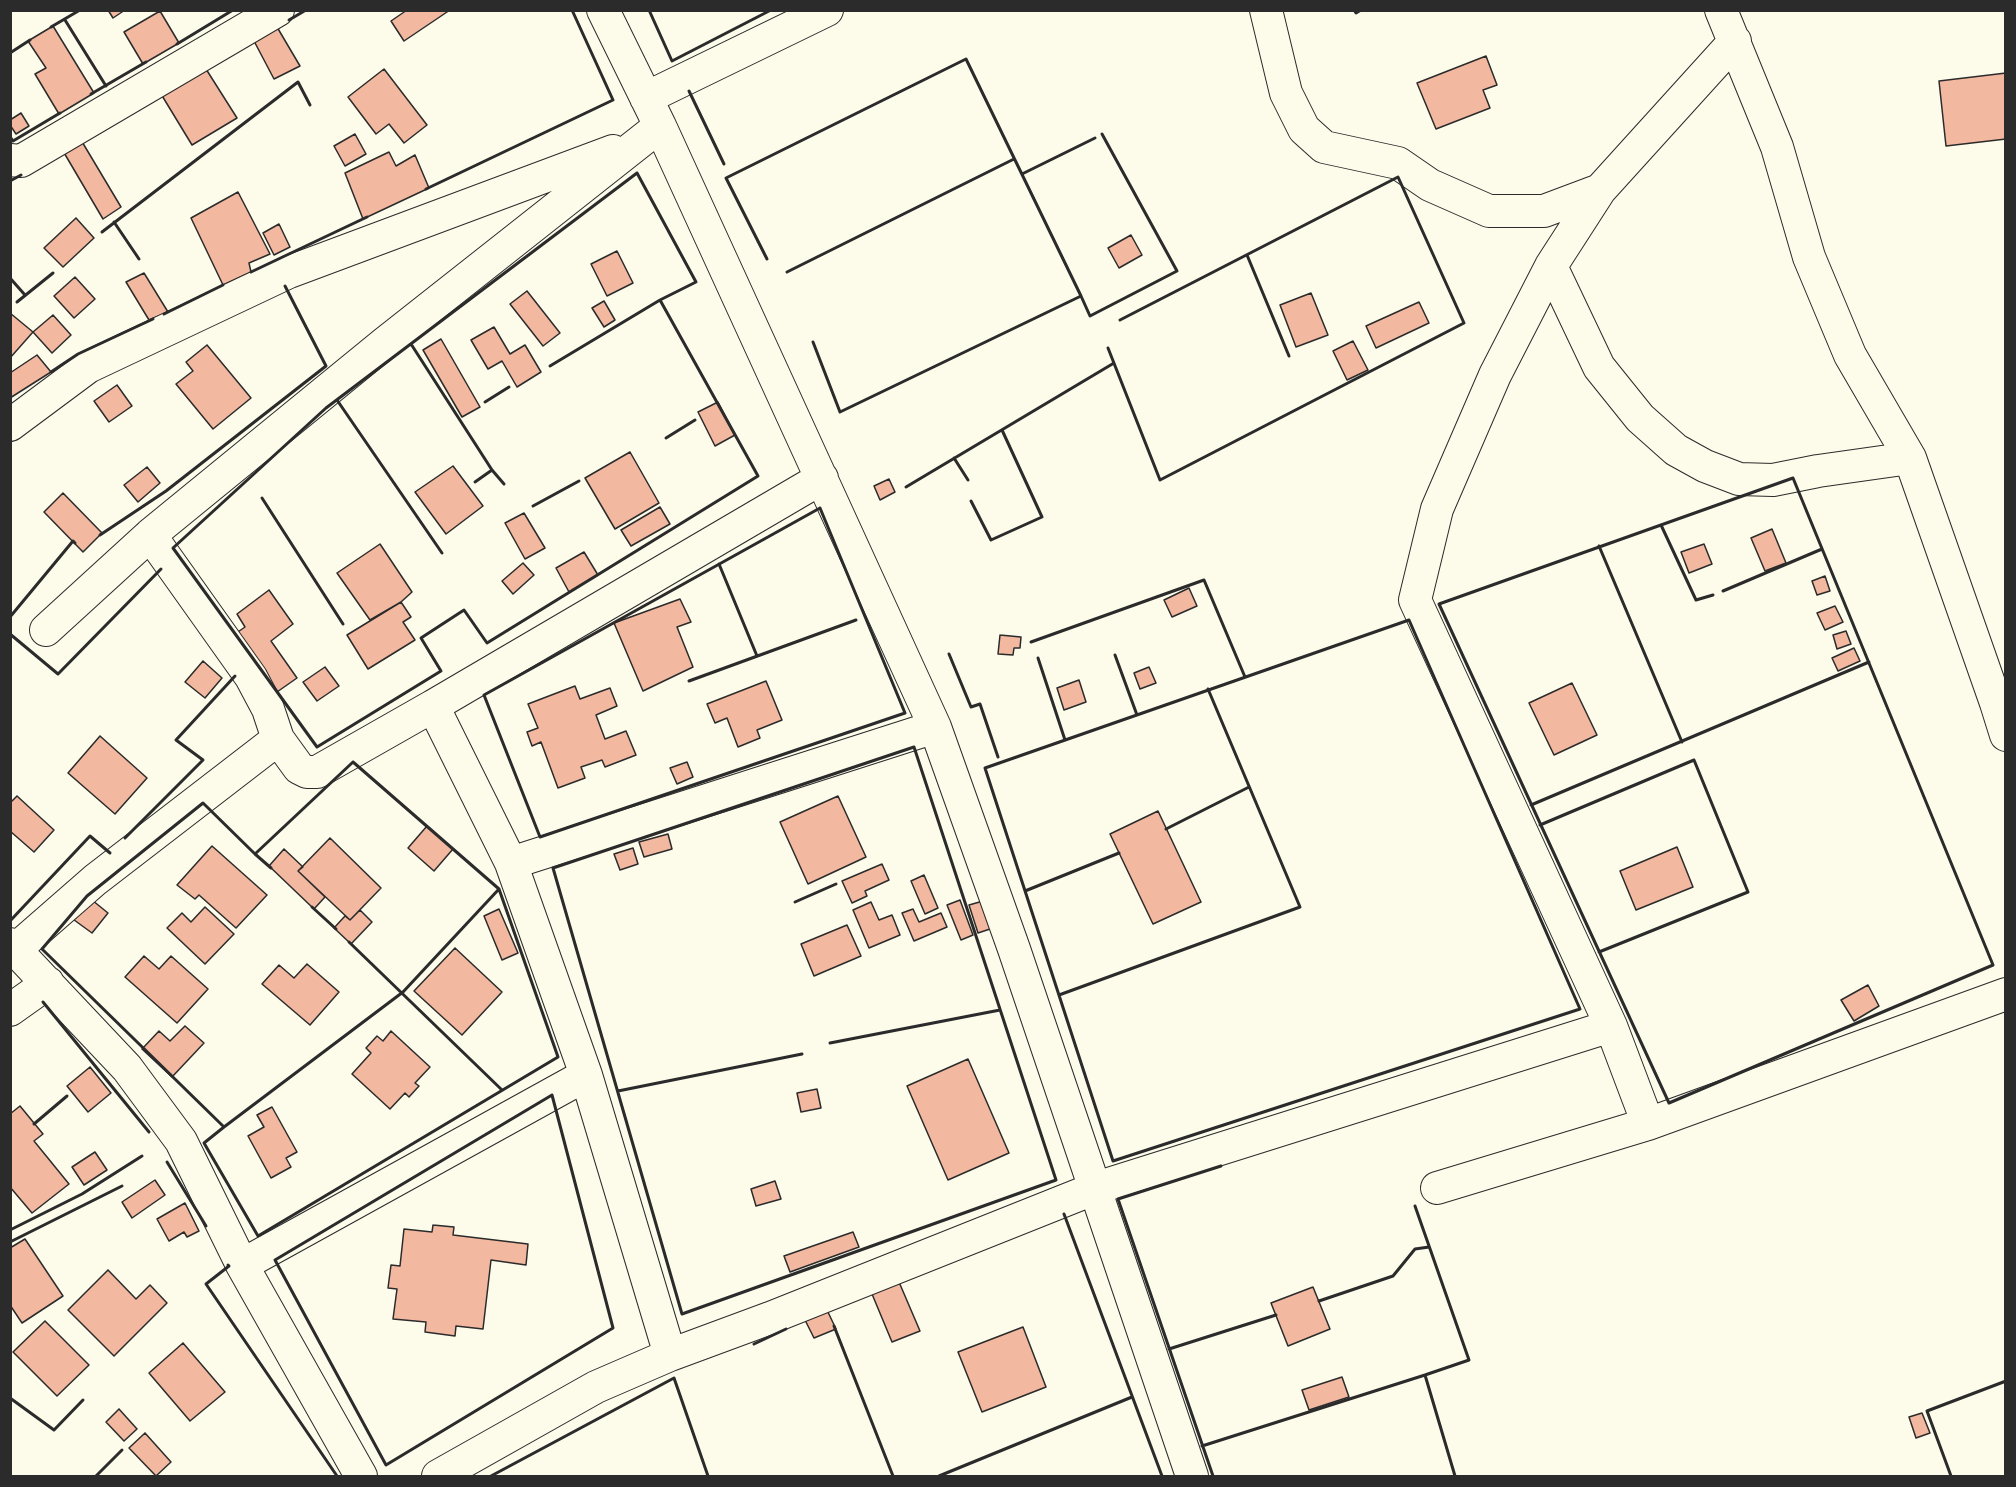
<!DOCTYPE html>
<html>
<head>
<meta charset="utf-8">
<style>
  body { margin:0 }
  #map { position:relative; width:2016px; height:1487px; overflow:hidden; background:#fdfbea; font-family:"Titillium Web",sans-serif }
  canvas { display:block }
  .frame { position:absolute; inset:0; border:12px solid #2b2b2b; pointer-events:none }
</style>
</head>
<body>
<div id="map">
<canvas width="2016" height="1487"></canvas>
<div class="frame"></div>
</div>
<script>
const context = document.querySelector('canvas').getContext('2d');
context.lineJoin = 'round';
function fillPath(path, color) { context.fillStyle = color; context.fill(path, 'evenodd'); }
const toPath = rows => new Path2D(rows.map(r => 'M' + r).join(''));
function trace(path, color, width, dash) { context.strokeStyle = color; context.lineWidth = width; context.lineCap = dash ? 'butt' : 'round'; context.setLineDash(dash || []); context.stroke(path); }
const building = toPath([
  [108,10,125,10,113,18,108,10],
  [407,10,450,10,404,41,391,21,407,10],
  [160,11,179,43,143,64,124,32,160,11],
  [53,26,94,93,59,114,35,74,46,68,28,41,53,26],
  [277,27,300,66,274,79,254,41,277,27],
  [1486,56,1497,85,1483,90,1490,108,1436,129,1417,83,1486,56],
  [206,69,237,118,192,145,161,94,206,69],
  [384,69,427,125,404,143,389,124,376,134,348,97,384,69],
  [2006,73,2006,139,1946,146,1939,81,2006,73],
  [21,113,29,126,16,134,10,125,10,120,21,113],
  [355,134,366,154,345,166,334,146,355,134],
  [81,140,121,207,103,219,63,151,81,140],
  [389,152,396,166,415,155,429,188,363,219,345,173,389,152],
  [238,192,270,254,249,263,251,272,223,285,191,218,238,192],
  [76,218,94,238,63,267,44,248,76,218],
  [279,224,290,247,274,255,263,233,279,224],
  [1131,235,1142,255,1119,268,1108,248,1131,235],
  [617,251,633,283,607,296,591,264,617,251],
  [144,273,168,312,149,320,126,282,144,273],
  [75,277,95,299,74,318,54,296,75,277],
  [527,291,560,333,543,346,510,304,527,291],
  [1311,293,1328,335,1296,347,1280,305,1311,293],
  [604,301,615,320,604,327,592,308,604,301],
  [1419,302,1429,323,1376,348,1366,326,1419,302],
  [10,313,33,332,10,358,10,313],
  [53,315,71,335,52,353,33,332,53,315],
  [494,327,510,354,525,345,541,372,517,387,502,361,488,369,471,340,494,327],
  [441,339,480,407,462,417,423,350,441,339],
  [1353,341,1368,370,1347,380,1333,351,1353,341],
  [207,345,251,398,213,429,176,384,193,371,186,362,207,345],
  [37,355,51,372,10,398,10,373,37,355],
  [117,385,132,406,109,422,94,401,117,385],
  [718,402,735,435,715,446,698,412,718,402],
  [630,452,659,503,615,529,585,478,630,452],
  [453,466,483,506,446,534,415,492,453,466],
  [147,467,160,483,138,502,124,485,147,467],
  [889,479,895,492,880,500,874,486,889,479],
  [63,493,102,533,83,552,44,512,63,493],
  [660,507,670,524,631,546,621,530,660,507],
  [524,513,545,548,525,559,505,523,524,513],
  [1772,529,1786,563,1765,571,1751,538,1772,529],
  [380,544,412,592,401,602,370,620,337,573,380,544],
  [1704,544,1712,564,1689,573,1681,552,1704,544],
  [584,552,598,575,569,592,556,568,584,552],
  [523,563,534,575,513,594,502,581,523,563],
  [1825,576,1830,591,1817,595,1812,581,1825,576],
  [1189,588,1197,606,1172,617,1164,600,1189,588],
  [269,590,293,624,271,641,297,678,277,692,235,634,245,627,237,614,269,590],
  [680,599,691,622,677,627,693,667,643,691,614,623,680,599],
  [401,602,411,617,403,622,415,640,368,669,347,635,401,602],
  [1835,606,1843,622,1825,630,1817,613,1835,606],
  [1846,631,1851,644,1837,649,1833,635,1846,631],
  [1000,635,1021,637,1020,648,1014,648,1013,655,998,654,1000,635],
  [1854,648,1860,661,1838,671,1832,658,1854,648],
  [203,661,222,678,205,698,185,682,203,661],
  [325,667,339,686,317,701,303,682,325,667],
  [1149,667,1156,683,1140,689,1134,673,1149,667],
  [1079,680,1086,702,1064,710,1057,688,1079,680],
  [766,681,782,720,757,730,760,738,738,747,727,718,715,723,707,704,766,681],
  [1572,683,1597,735,1554,755,1529,703,1572,683],
  [575,686,580,699,610,688,617,706,596,715,605,739,626,731,636,755,605,767,602,760,581,767,585,778,558,788,541,742,532,746,527,732,538,728,528,704,575,686],
  [100,736,147,778,115,814,68,773,100,736],
  [687,762,693,777,677,784,670,768,687,762],
  [17,796,54,830,34,852,10,831,10,803,17,796],
  [838,796,866,857,808,884,780,822,838,796],
  [1158,811,1201,902,1153,924,1110,834,1158,811],
  [427,826,453,849,434,871,408,848,427,826],
  [668,834,672,849,644,857,639,842,668,834],
  [330,838,381,888,350,920,298,871,330,838],
  [212,846,267,895,236,928,199,895,195,899,177,885,212,846],
  [1677,847,1693,887,1636,910,1620,871,1677,847],
  [633,848,638,864,620,870,614,854,633,848],
  [284,849,303,867,298,871,325,897,314,909,269,866,284,849],
  [882,864,889,880,865,891,867,896,852,903,842,881,882,864],
  [924,875,938,908,925,914,911,881,924,875],
  [87,896,108,913,92,933,70,917,87,896],
  [960,900,973,935,961,940,947,905,960,900],
  [983,901,993,928,978,933,969,905,983,901],
  [871,902,879,920,892,915,900,935,869,948,853,910,871,902],
  [205,907,234,934,205,964,167,928,182,913,191,922,205,907],
  [499,909,518,953,502,960,484,916,499,909],
  [913,909,919,922,941,913,947,927,914,941,902,913,913,909],
  [360,910,372,922,351,944,334,928,345,916,350,920,360,910],
  [847,925,861,956,814,976,801,944,847,925],
  [455,948,502,992,462,1035,414,991,455,948],
  [144,956,159,969,171,956,208,989,177,1023,125,977,144,956],
  [307,964,339,992,310,1025,262,984,279,965,294,978,307,964],
  [1868,985,1879,1006,1854,1021,1841,1000,1868,985],
  [185,1026,204,1043,172,1077,142,1049,159,1031,170,1041,185,1026],
  [391,1031,430,1067,415,1083,419,1086,409,1097,405,1093,390,1109,352,1074,371,1053,366,1048,377,1036,383,1041,391,1031],
  [968,1059,1009,1153,948,1180,907,1086,968,1059],
  [90,1067,111,1093,88,1112,67,1086,90,1067],
  [817,1089,821,1108,801,1112,797,1093,817,1089],
  [20,1106,43,1134,34,1141,69,1184,32,1213,10,1187,10,1114,20,1106],
  [272,1107,297,1152,286,1158,291,1167,271,1178,248,1136,264,1127,257,1115,272,1107],
  [95,1152,107,1170,84,1185,72,1167,95,1152],
  [155,1180,165,1195,132,1218,122,1202,155,1180],
  [775,1181,781,1199,756,1206,751,1189,775,1181],
  [185,1203,199,1231,187,1237,184,1232,169,1241,157,1219,185,1203],
  [433,1225,454,1227,453,1235,528,1244,526,1265,491,1260,483,1329,456,1326,455,1336,425,1332,426,1322,393,1319,397,1289,388,1288,391,1265,400,1266,404,1229,432,1232,433,1225],
  [853,1232,859,1247,790,1272,784,1256,853,1232],
  [25,1239,63,1296,22,1323,10,1305,10,1248,25,1239],
  [108,1270,136,1299,150,1285,167,1303,114,1356,68,1310,108,1270],
  [899,1282,920,1331,892,1342,872,1294,899,1282],
  [1313,1287,1330,1329,1288,1346,1271,1303,1313,1287],
  [827,1310,836,1329,814,1338,805,1320,827,1310],
  [45,1321,89,1365,57,1396,13,1352,45,1321],
  [1023,1327,1046,1387,982,1412,958,1352,1023,1327],
  [183,1343,225,1392,190,1421,149,1373,183,1343],
  [1342,1377,1349,1397,1309,1410,1302,1390,1342,1377],
  [119,1409,137,1429,124,1441,106,1422,119,1409],
  [1922,1413,1930,1433,1916,1438,1909,1417,1922,1413],
  [145,1433,171,1462,156,1476,129,1448,145,1433]
]);
fillPath(building, '#f2b8a0');
trace(building, '#2b2b2b', 1.5);
const minor = toPath([
  [603,10,660,126,935,727,1014,949,1192,1476],
  [1266,10,1286,93,1304,129,1324,147,1398,163,1430,185,1489,211,1544,211,1600,190],
  [1721,10,1777,147,1809,257,1850,355,1910,458,1996,703,2006,735],
  [646,98,827,10],
  [10,160,21,161,278,10],
  [1551,266,1599,367,1640,418,1676,450,1705,466,1739,479,1773,480,1818,471,1910,458],
  [10,425,88,367,289,272,613,151],
  [150,535,251,677,268,709,278,739,299,768,307,772,317,772,433,706],
  [46,630,150,535,385,343,660,126],
  [511,863,935,727],
  [10,944,127,1068,181,1141,242,1265,361,1476],
  [16,949,95,880,278,739],
  [10,1010,48,983],
  [1648,1124,1611,1026,1415,600,1437,509,1495,375,1551,266,1600,190,1735,41],
  [1437,1188,1648,1124,2006,994],
  [242,1265,586,1075],
  [670,1355,586,1075,511,863,433,706,822,478],
  [438,1476,596,1387,670,1355,770,1318,1096,1188,1611,1026]
]);
trace(minor, '#2b2b2b', 34);
trace(minor, '#fdfbea', 32);
trace(toPath([
  [649,10,672,61,771,10],
  [1354,10,1356,13,1361,10],
  [65,20,106,86],
  [289,20,306,10],
  [51,27,80,10],
  [177,44,233,10],
  [10,53,30,40],
  [689,91,724,164],
  [91,94,146,62],
  [10,137,13,141,60,113],
  [637,173,696,282,660,300,758,476,487,643,464,610,421,638,441,671,317,747,173,548,326,408,637,173],
  [1022,174,1095,138],
  [10,181,21,175],
  [426,189,613,100,572,10],
  [114,222,139,259],
  [102,232,298,82,310,105],
  [1247,255,1289,356],
  [767,259,726,178,966,59,1081,296,840,412,813,342],
  [251,272,367,217],
  [787,272,1014,159],
  [10,278,25,295],
  [1081,296,1090,316,1177,271,1102,134],
  [17,302,53,273],
  [164,314,223,285],
  [411,344,492,470,504,484],
  [1108,348,1160,480,1464,323,1398,177,1120,320],
  [550,366,660,300],
  [51,372,78,354,153,319],
  [337,400,442,553],
  [485,402,509,387],
  [666,438,695,420],
  [954,458,968,480],
  [1793,478,1993,965,1669,1103,1439,604,1793,478],
  [475,482,492,470],
  [906,487,1114,363],
  [262,498,343,624],
  [971,501,991,540,1042,517,1002,430],
  [533,506,579,481],
  [820,508,905,713,540,837,484,695,820,508],
  [1661,525,1696,600,1713,595],
  [100,535,166,491,326,366,285,286],
  [1599,546,1682,742],
  [719,564,757,656],
  [1723,591,1822,549],
  [10,617,73,541,75,543],
  [1409,620,1580,1009,1113,1161,985,768,1409,620],
  [10,634,58,674,161,569],
  [1031,642,1204,580,1245,677],
  [949,654,971,707,980,704,998,757],
  [1115,655,1137,715],
  [1038,658,1065,740],
  [689,681,856,620],
  [914,747,1056,1180,682,1314,553,868,914,747],
  [353,762,499,889,558,1057,258,1236,204,1143,224,1127,42,949,87,896,203,803,255,854,353,762],
  [1531,805,1869,662],
  [1540,825,1694,760,1748,892,1599,952],
  [1166,829,1249,787],
  [125,838,203,760,176,740,235,676],
  [255,854,271,868],
  [1025,891,1119,853],
  [795,902,836,884],
  [312,907,336,929],
  [10,921,90,836,110,853],
  [349,942,502,1090],
  [1059,995,1300,907,1208,689],
  [43,1002,149,1132],
  [830,1043,1000,1010],
  [618,1091,802,1054],
  [552,1095,613,1328,386,1465,275,1260,552,1095],
  [34,1124,67,1096],
  [224,1127,403,992,499,889],
  [167,1162,206,1226],
  [1415,1206,1469,1360,1425,1375],
  [1064,1214,1162,1476],
  [10,1230,82,1194,142,1156],
  [10,1242,122,1186],
  [228,1265,229,1266,206,1284,337,1476],
  [1319,1301,1393,1276,1415,1249,1429,1247],
  [834,1326,893,1476],
  [754,1344,786,1329],
  [1169,1349,1276,1315],
  [10,1398,54,1430,83,1400],
  [1202,1446,1425,1375,1455,1476],
  [96,1476,122,1450],
  [491,1476,674,1378,708,1476],
  [939,1476,1132,1397],
  [1213,1476,1118,1199,1221,1166],
  [1951,1476,1927,1411,2006,1381]
]), '#2b2b2b', 3);
</script>
</body>
</html>
